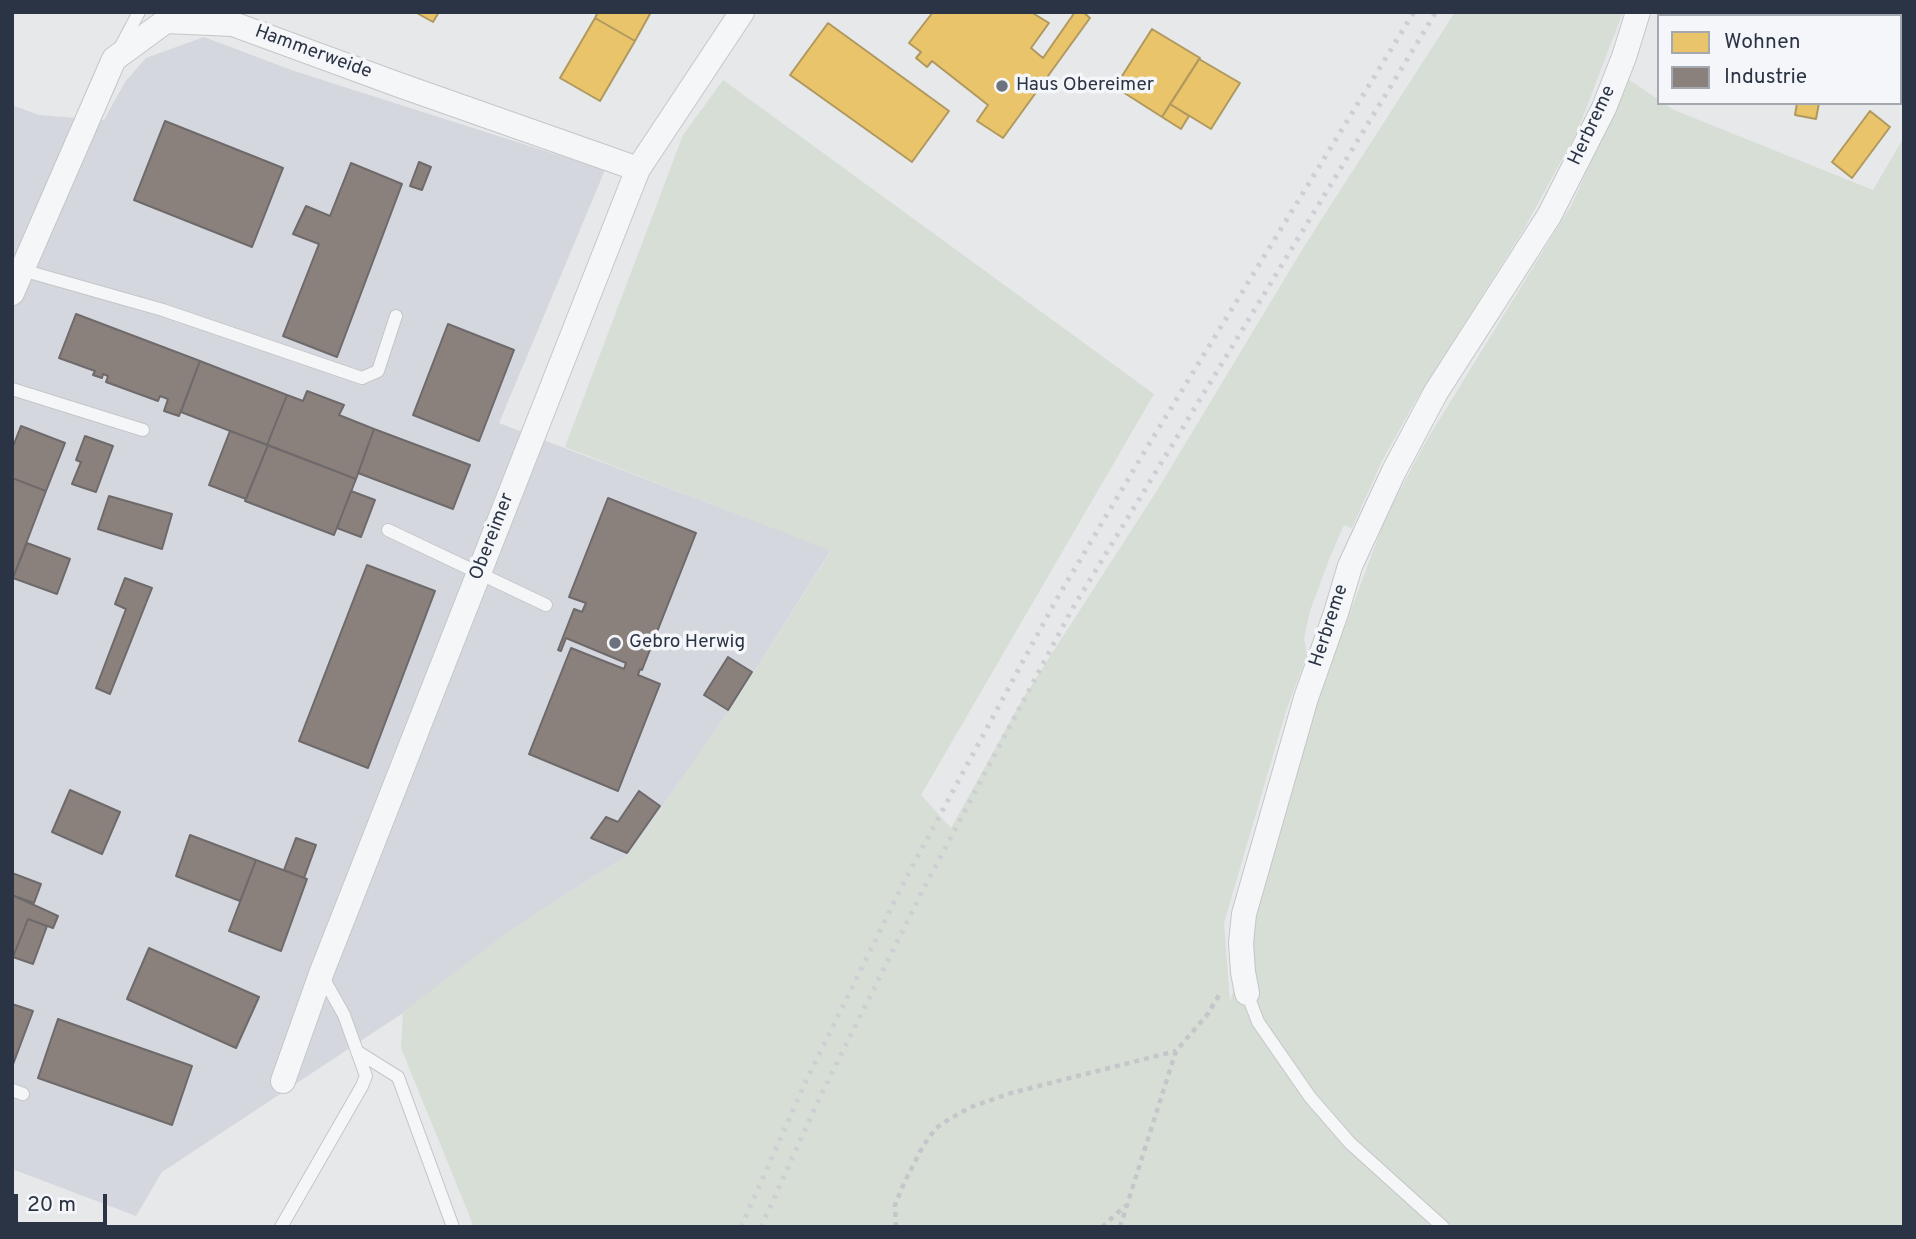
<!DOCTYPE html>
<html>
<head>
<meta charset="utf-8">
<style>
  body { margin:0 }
  #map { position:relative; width:1916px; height:1239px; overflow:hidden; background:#e6e8ea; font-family:Overpass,sans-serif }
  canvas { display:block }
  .frame { position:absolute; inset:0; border:14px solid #2b3445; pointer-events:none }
  .legend { position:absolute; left:1657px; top:14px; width:245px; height:91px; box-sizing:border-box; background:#f4f6f9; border:2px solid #a4a8b1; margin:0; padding:9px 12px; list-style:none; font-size:21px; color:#2b3445 }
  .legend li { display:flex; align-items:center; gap:14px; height:35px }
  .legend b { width:35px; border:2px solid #a4a8b1 }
  .scale { position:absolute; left:14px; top:1194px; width:93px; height:32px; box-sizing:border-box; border:4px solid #2b3445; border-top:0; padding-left:9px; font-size:21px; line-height:24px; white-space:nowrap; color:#2b3445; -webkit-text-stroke:5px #f4f6f9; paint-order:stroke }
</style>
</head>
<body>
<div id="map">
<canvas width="1916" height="1239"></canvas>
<div class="frame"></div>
<ul class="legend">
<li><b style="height:19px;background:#e9c46a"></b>Wohnen</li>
<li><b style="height:19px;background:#8a817c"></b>Industrie</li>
</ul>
<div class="scale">20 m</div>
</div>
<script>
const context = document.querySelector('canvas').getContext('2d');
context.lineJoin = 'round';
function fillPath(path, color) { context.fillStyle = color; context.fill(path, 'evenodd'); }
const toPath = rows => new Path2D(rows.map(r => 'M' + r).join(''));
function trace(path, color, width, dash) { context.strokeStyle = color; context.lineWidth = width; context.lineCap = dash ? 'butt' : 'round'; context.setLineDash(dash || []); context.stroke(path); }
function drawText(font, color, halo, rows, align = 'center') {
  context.font = font + ' Overpass,sans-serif'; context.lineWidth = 7; context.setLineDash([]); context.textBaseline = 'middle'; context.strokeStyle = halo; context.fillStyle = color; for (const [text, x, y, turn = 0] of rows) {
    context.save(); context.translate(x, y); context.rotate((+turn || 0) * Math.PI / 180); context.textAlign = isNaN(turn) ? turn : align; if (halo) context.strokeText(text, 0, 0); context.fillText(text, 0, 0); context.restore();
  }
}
fillPath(toPath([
  [204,37,294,71,605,170,499,423,831,550,732,707,629,854,508,932,403,1013,162,1172,136,1216,12,1169,12,105,39,115,104,120,125,82,146,58]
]), '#d4d7dd');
fillPath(toPath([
  [1455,12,1623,12,1577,132,1524,229,1416,400,1382,461,1352,528,1344,525,1330,557,1310,611,1304,638,1307,655,1286,711,1224,923,1230,1002,1323,684,1386,517,1425,443,1572,204,1628,79,1659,100,1659,103,1663,103,1674,110,1873,190,1904,137,1904,1227,474,1227,401,1048,403,1012,508,932,629,854,732,707,831,551,565,447,683,135,723,80,1154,394,921,795,951,828,1022,700,1158,489,1305,245]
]), '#d6ded6');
const homes = toPath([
  [415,12,439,12,433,22,415,12],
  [598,12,651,12,635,41,595,18,598,12],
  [933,12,1031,12,1049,23,1031,48,1043,58,1075,12,1083,12,1090,18,1003,138,977,121,988,105,932,61,927,67,916,58,921,52,909,43,933,12],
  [1874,12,1904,12,1904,43,1900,49,1900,16,1871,16,1874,12],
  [595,18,635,41,600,101,560,78,595,18],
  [828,23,949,111,912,162,790,75,828,23],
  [1152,29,1200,58,1162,117,1115,87,1152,29],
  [1199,59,1240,83,1211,129,1170,104,1199,59],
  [1797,103,1819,103,1816,119,1795,115,1797,103],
  [1170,104,1189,116,1181,129,1162,117,1170,104],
  [1870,111,1890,127,1852,178,1832,162,1870,111]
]);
fillPath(homes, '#e9c46a');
trace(homes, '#b0995f', 2);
const industry = toPath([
  [165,121,283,168,252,247,134,200,165,121],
  [419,162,431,167,422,190,410,186,419,162],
  [351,163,402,184,337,357,283,336,319,244,293,234,306,206,330,216,351,163],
  [76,314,200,361,179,416,164,411,168,399,160,396,158,401,106,382,108,376,103,374,102,378,93,375,95,371,59,358,76,314],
  [448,324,514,350,479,441,413,415,448,324],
  [200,361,287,395,267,445,181,412,200,361],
  [307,391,344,405,339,415,374,429,356,479,267,445,287,395,303,401,307,391],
  [21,426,65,443,46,491,12,478,12,449,21,426],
  [374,429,470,465,453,509,358,473,374,429],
  [230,431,268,445,246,499,209,485,230,431],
  [85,436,113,446,96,492,72,484,81,462,76,460,85,436],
  [268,445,356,479,334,535,245,501,268,445],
  [12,478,46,491,13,578,12,578,12,478],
  [351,491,375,500,361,537,337,528,351,491],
  [109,496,172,514,162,549,98,529,109,496],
  [608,498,696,533,642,670,640,669,638,675,660,684,618,791,529,754,571,648,624,669,626,663,566,638,561,651,558,650,574,609,582,612,586,603,569,597,608,498],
  [27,543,70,559,57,594,13,578,27,543],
  [367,565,435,591,368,768,299,741,367,565],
  [125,578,152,588,110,694,96,688,126,609,115,604,125,578],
  [728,657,752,672,728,710,704,695,728,657],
  [70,790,120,812,102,854,52,832,70,790],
  [639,791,660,806,627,853,591,838,606,817,618,822,639,791],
  [190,835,256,860,240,901,176,876,190,835],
  [296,838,316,845,304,878,284,870,296,838],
  [256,860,307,879,281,951,229,931,256,860],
  [12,873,41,884,34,903,12,895,12,873],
  [12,895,58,916,53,928,28,919,13,957,12,895],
  [28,919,47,926,33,964,13,957,28,919],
  [149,948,259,997,236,1048,127,999,149,948],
  [12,1004,33,1011,12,1067,12,1004],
  [58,1019,192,1066,172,1125,38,1078,58,1019]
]);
fillPath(industry, '#8a817c');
trace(industry, '#6e6a6c', 2);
const lane = toPath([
  [121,46,139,12],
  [22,270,163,310,362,378,378,371,396,316],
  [12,389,143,430],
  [388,530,546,605],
  [1247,993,1258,1022,1310,1097,1350,1143,1443,1227],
  [358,1052,398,1077,453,1227],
  [12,1090,23,1094],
  [281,1227,362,1086,366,1076,344,1015,321,974]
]);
const street = toPath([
  [12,293,114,59,166,21,233,24,402,86,638,169],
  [1247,993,1243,972,1241,943,1244,914,1306,698,1336,613,1350,566,1394,471,1436,392,1549,216,1604,108,1624,57,1638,12],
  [283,1081,321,974,638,169,742,12]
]);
trace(lane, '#c4c6c8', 14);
trace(street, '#c4c6c8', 26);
trace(toPath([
  [896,1227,895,1205,904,1183,923,1146,936,1128,951,1118,971,1107,1011,1093,1176,1051],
  [1102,1227,1125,1206],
  [1120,1227,1176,1051,1207,1015,1219,995]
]), '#c5c6ca', 4.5, [5, 5]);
trace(lane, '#f5f6f7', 12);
trace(street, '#f5f6f7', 24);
trace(toPath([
  [741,1227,806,1081,906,878,1055,602,1146,449,1414,12],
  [761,1227,819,1099,924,888,1071,611,1436,12]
]), '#cecfd2', 5, [3.5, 7]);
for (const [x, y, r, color] of [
  [1002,86,7,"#6c737f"],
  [615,643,7,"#6c737f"]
]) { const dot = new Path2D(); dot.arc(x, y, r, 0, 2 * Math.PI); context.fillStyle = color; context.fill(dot); trace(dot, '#f4f6f9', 2.5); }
drawText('19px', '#2b3445', '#f4f6f9', [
  ["Hammerweide",313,53,20],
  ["Herbreme",1593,126,-65],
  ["Obereimer",493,537,-69],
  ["Herbreme",1330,626,-72]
]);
drawText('19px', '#2b3445', '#f4f6f9', [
  ["Haus Obereimer",1016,86],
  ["Gebro Herwig",629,643]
], 'left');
</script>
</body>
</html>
